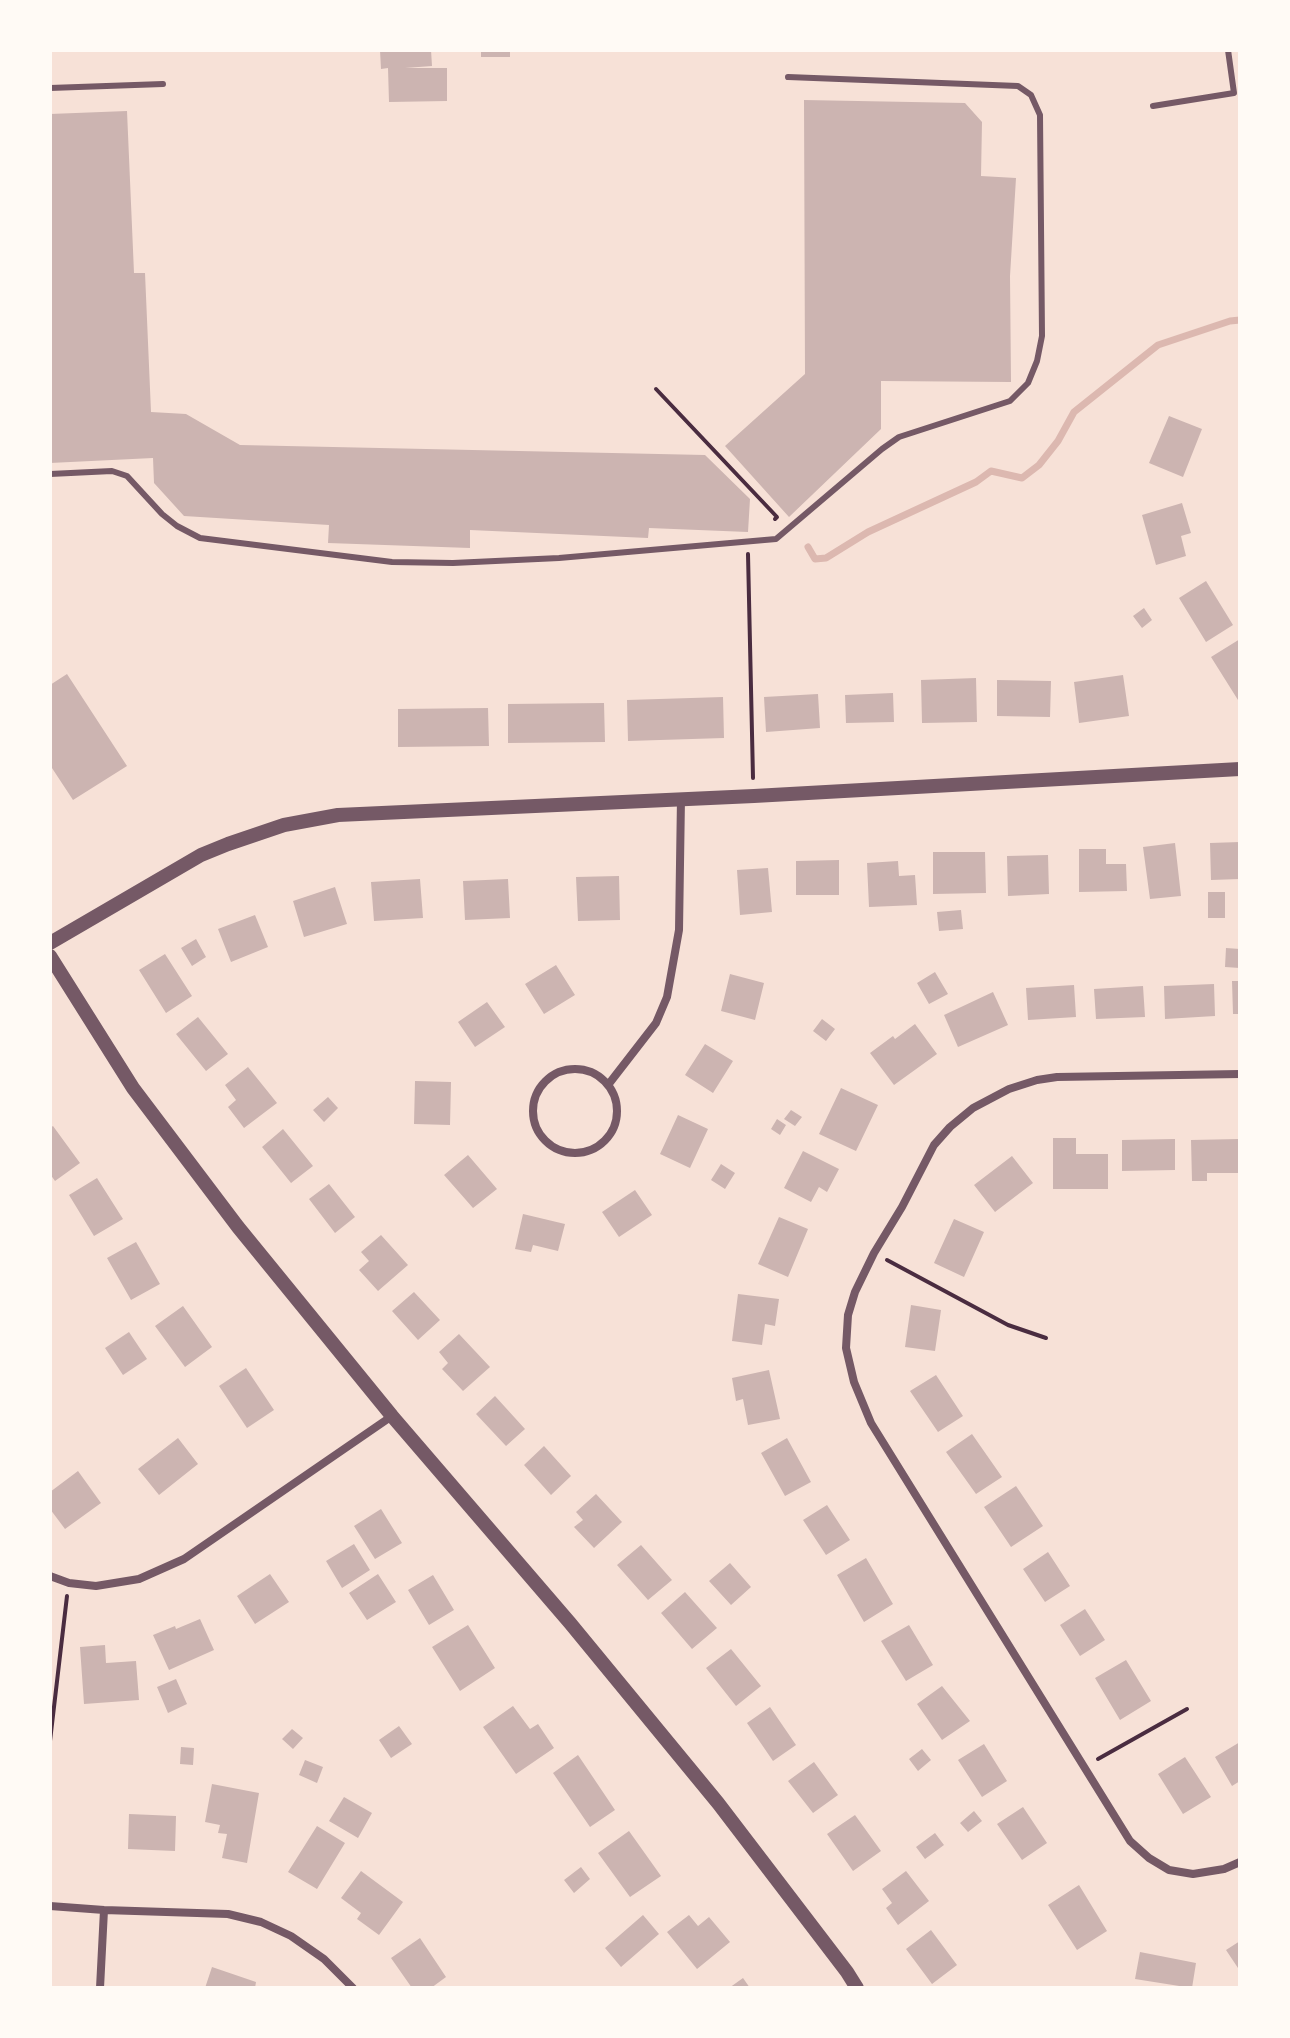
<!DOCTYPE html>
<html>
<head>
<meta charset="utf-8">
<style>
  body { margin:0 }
  #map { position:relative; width:1290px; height:2038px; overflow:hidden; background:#f7e1d7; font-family:Mulish,sans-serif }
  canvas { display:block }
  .frame { position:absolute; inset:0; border:52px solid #fffaf5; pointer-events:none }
</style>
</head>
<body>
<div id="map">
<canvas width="1290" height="2038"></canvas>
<div class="frame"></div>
</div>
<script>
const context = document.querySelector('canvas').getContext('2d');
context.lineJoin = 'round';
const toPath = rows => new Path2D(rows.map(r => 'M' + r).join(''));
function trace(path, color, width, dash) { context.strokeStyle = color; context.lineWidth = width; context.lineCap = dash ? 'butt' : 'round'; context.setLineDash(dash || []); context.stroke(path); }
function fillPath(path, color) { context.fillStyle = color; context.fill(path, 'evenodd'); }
trace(toPath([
  [808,547,815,559,826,558,868,532,976,482,991,471,1022,478,1039,465,1058,441,1074,412,1158,345,1230,321,1240,320]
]), '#dcb8b0', 7);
fillPath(toPath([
  [380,50,431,50,432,66,405,68,447,68,447,101,389,102,388,68,381,69],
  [481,50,510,50,510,57,481,57],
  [804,100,965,103,982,122,981,176,1016,178,1010,276,1011,382,881,381,881,429,789,517,725,446,805,374],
  [127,111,134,273,145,273,151,412,186,414,240,445,705,455,750,499,748,532,649,528,648,538,470,530,470,548,328,543,329,525,184,516,154,483,153,458,50,463,50,114],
  [1169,416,1202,429,1183,477,1149,463],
  [1182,503,1191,533,1181,536,1186,556,1156,565,1142,515],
  [1206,581,1233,625,1206,642,1179,598],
  [1144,608,1152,620,1142,628,1133,616],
  [1240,639,1240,699,1238,700,1211,657],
  [67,674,127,766,73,800,50,765,50,685],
  [1123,675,1129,716,1079,723,1074,682],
  [976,678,977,722,922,723,921,680],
  [997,680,1051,681,1050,717,997,716],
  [893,693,894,722,846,723,845,695],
  [818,694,820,728,766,732,764,697],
  [723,697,724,738,628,741,627,700],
  [604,703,605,742,508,743,508,704],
  [488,708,489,746,398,747,398,709],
  [1240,842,1240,879,1211,880,1210,843],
  [1175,843,1181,896,1150,899,1143,847],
  [1079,849,1106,849,1106,864,1126,864,1127,891,1079,892],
  [933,852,985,852,986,893,933,894],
  [1048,855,1049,894,1008,896,1007,856],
  [839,860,839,895,796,895,796,861],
  [898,861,899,876,915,875,917,905,869,907,867,863],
  [768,868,772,912,740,915,737,870],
  [619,876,620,920,578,921,576,877],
  [420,879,423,918,374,921,371,882],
  [508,879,510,918,465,920,463,881],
  [335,887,347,924,304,937,293,901],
  [1208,892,1225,892,1225,918,1208,918],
  [961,910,963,929,939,931,937,912],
  [255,915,268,947,231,962,218,929],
  [196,939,206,957,192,966,181,948],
  [1226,948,1240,949,1240,968,1225,967],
  [165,954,192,996,166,1013,139,970],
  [556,965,575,995,544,1014,525,984],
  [935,972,948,994,929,1004,917,983],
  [730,974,764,983,755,1020,721,1011],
  [1232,981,1240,981,1240,1014,1233,1014],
  [1214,984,1215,1016,1165,1019,1164,986],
  [1074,985,1076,1017,1028,1020,1026,988],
  [1143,986,1145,1017,1096,1019,1094,989],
  [993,992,1008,1025,958,1047,944,1015],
  [487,1002,505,1027,475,1047,458,1022],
  [198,1017,228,1054,206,1071,176,1034],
  [822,1019,835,1029,826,1041,813,1031],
  [915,1024,937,1054,894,1085,870,1053,893,1036,895,1039],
  [705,1044,733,1061,713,1093,685,1075],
  [248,1067,277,1103,244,1128,228,1107,236,1100,225,1085],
  [415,1081,451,1082,450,1125,414,1124],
  [841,1088,878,1105,856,1151,819,1134],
  [328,1097,338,1108,324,1122,313,1110],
  [791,1110,802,1117,795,1126,784,1119],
  [678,1115,708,1129,690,1168,660,1154],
  [777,1119,786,1125,780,1135,771,1129],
  [53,1126,80,1163,55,1181,50,1174,50,1128],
  [283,1129,313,1166,291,1183,262,1147],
  [1053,1138,1076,1138,1076,1154,1108,1154,1108,1189,1053,1189],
  [1175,1139,1175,1170,1122,1171,1122,1140],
  [1239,1139,1240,1173,1207,1173,1207,1181,1192,1181,1191,1140],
  [803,1151,839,1169,827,1192,819,1187,811,1202,784,1188],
  [468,1155,497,1189,473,1208,444,1175],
  [1012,1156,1033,1183,995,1212,974,1185],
  [721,1164,735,1173,725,1189,711,1180],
  [97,1178,123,1219,94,1236,69,1195],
  [329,1184,355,1217,335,1233,309,1199],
  [635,1190,652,1215,619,1237,602,1212],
  [523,1214,565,1224,558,1251,533,1245,531,1252,515,1249],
  [779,1217,808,1229,788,1277,758,1264],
  [954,1219,984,1232,964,1277,934,1263],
  [381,1235,408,1265,378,1291,359,1270,369,1261,361,1252],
  [136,1242,160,1284,131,1300,107,1258],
  [414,1292,440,1320,418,1340,392,1311],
  [738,1294,779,1299,775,1326,765,1324,762,1345,732,1341],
  [911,1305,941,1310,935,1351,905,1347],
  [183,1306,212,1347,185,1367,155,1326],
  [129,1332,147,1359,123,1375,105,1348],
  [459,1334,490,1367,463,1391,442,1369,448,1363,439,1352],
  [246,1368,274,1410,247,1428,219,1386],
  [769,1370,780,1419,748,1425,743,1399,736,1401,732,1378],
  [936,1375,963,1416,938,1432,910,1391],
  [495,1396,525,1429,506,1446,476,1414],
  [972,1434,1002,1477,976,1494,946,1452],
  [178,1438,198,1464,159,1495,138,1469],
  [787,1438,811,1482,785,1496,761,1453],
  [544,1446,571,1476,551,1495,524,1465],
  [78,1471,101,1503,65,1529,50,1509,50,1492],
  [1016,1486,1043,1526,1011,1547,984,1507],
  [596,1494,622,1522,594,1548,574,1527,583,1520,576,1512],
  [827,1505,850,1540,826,1555,803,1520],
  [381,1509,402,1543,375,1559,354,1526],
  [354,1544,370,1570,342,1588,326,1561],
  [641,1545,672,1580,648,1600,617,1565],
  [1048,1552,1070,1586,1045,1602,1023,1569],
  [866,1558,893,1604,864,1622,837,1575],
  [730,1563,751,1587,731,1605,709,1581],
  [270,1574,289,1602,255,1624,237,1596],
  [378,1574,396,1602,367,1620,349,1593],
  [433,1575,454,1610,429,1625,408,1590],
  [685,1592,717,1628,692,1649,661,1613],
  [1085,1609,1105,1640,1080,1656,1060,1625],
  [200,1619,214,1650,169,1670,153,1635,175,1626,176,1629],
  [468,1625,495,1668,460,1691,432,1647],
  [909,1625,933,1665,906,1681,881,1641],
  [105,1645,106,1663,136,1661,139,1700,84,1704,80,1647],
  [731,1649,761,1686,736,1706,706,1668],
  [1126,1660,1151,1701,1120,1720,1095,1678],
  [176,1679,187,1704,168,1713,157,1687],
  [942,1686,970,1721,942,1740,917,1704],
  [513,1706,530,1729,538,1724,554,1748,516,1774,483,1727],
  [770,1707,796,1745,773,1761,747,1723],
  [399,1726,412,1744,391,1758,379,1740],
  [292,1729,303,1738,293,1749,282,1739],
  [1240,1742,1240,1781,1232,1786,1215,1757],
  [984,1744,1007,1781,982,1797,958,1760],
  [181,1747,194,1748,193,1765,180,1764],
  [922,1749,931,1760,918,1771,909,1759],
  [578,1755,615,1810,590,1827,553,1773],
  [1185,1757,1211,1797,1183,1814,1158,1774],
  [305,1760,323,1767,317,1783,299,1775],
  [814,1762,838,1795,813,1813,788,1781],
  [212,1784,259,1793,247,1863,222,1858,227,1834,218,1833,220,1825,205,1822],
  [344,1797,372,1813,358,1838,329,1821],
  [1023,1807,1047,1843,1022,1860,997,1824],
  [974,1811,982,1821,968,1832,960,1823],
  [129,1814,176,1816,175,1851,128,1849],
  [855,1815,881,1851,853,1871,827,1834],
  [317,1826,345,1843,317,1889,288,1872],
  [629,1831,661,1876,630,1897,598,1853],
  [935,1833,944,1845,925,1859,916,1847],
  [581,1867,590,1879,574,1893,564,1880],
  [361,1871,403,1902,379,1935,357,1919,361,1913,341,1898],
  [906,1871,929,1901,898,1925,886,1908,892,1903,882,1889],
  [1079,1885,1107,1931,1077,1950,1048,1905],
  [643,1915,659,1934,621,1967,605,1948],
  [689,1915,698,1926,709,1917,730,1942,697,1969,667,1932],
  [931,1930,957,1965,932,1984,906,1949],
  [420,1938,446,1977,431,1988,412,1988,391,1958],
  [1240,1941,1240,1971,1226,1950],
  [1140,1952,1196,1963,1192,1988,1135,1979],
  [212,1967,256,1982,255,1988,205,1988],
  [743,1978,750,1988,729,1988]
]), '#ccb4b1');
trace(toPath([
  [656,389,777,517,775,519],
  [748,554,753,778],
  [887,1260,1008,1325,1046,1338],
  [50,1741,67,1596],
  [1098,1759,1187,1709]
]), '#4a2c40', 4);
trace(toPath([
  [50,88,163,84],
  [1153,106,1234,93,1228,50],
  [50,474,112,471,127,476,162,514,177,526,200,538,392,562,453,563,559,558,776,539,882,449,899,437,1010,401,1028,383,1037,361,1042,336,1040,115,1031,95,1018,86,788,77]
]), '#755966', 6);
trace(toPath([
  '533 1111a42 42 0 1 1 84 0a42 42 0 1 1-84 0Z',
  [1240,1074,1057,1077,1037,1080,1009,1089,973,1108,950,1127,934,1145,902,1207,874,1253,855,1292,848,1315,846,1348,854,1382,871,1423,1130,1841,1149,1858,1169,1870,1193,1874,1224,1869,1240,1862],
  [608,1085,656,1023,667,997,679,930,681,798],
  [50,1576,69,1583,96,1586,139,1579,184,1559,392,1416],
  [50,1906,104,1910,228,1914,261,1922,291,1936,324,1959,353,1988],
  [100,1988,104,1910]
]), '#755966', 8);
trace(toPath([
  [50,943,201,855,228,844,284,825,338,815,754,796,1240,769],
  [50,956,133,1088,238,1227,392,1416,570,1623,718,1803,847,1972,857,1988]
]), '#755966', 14);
</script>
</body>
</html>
